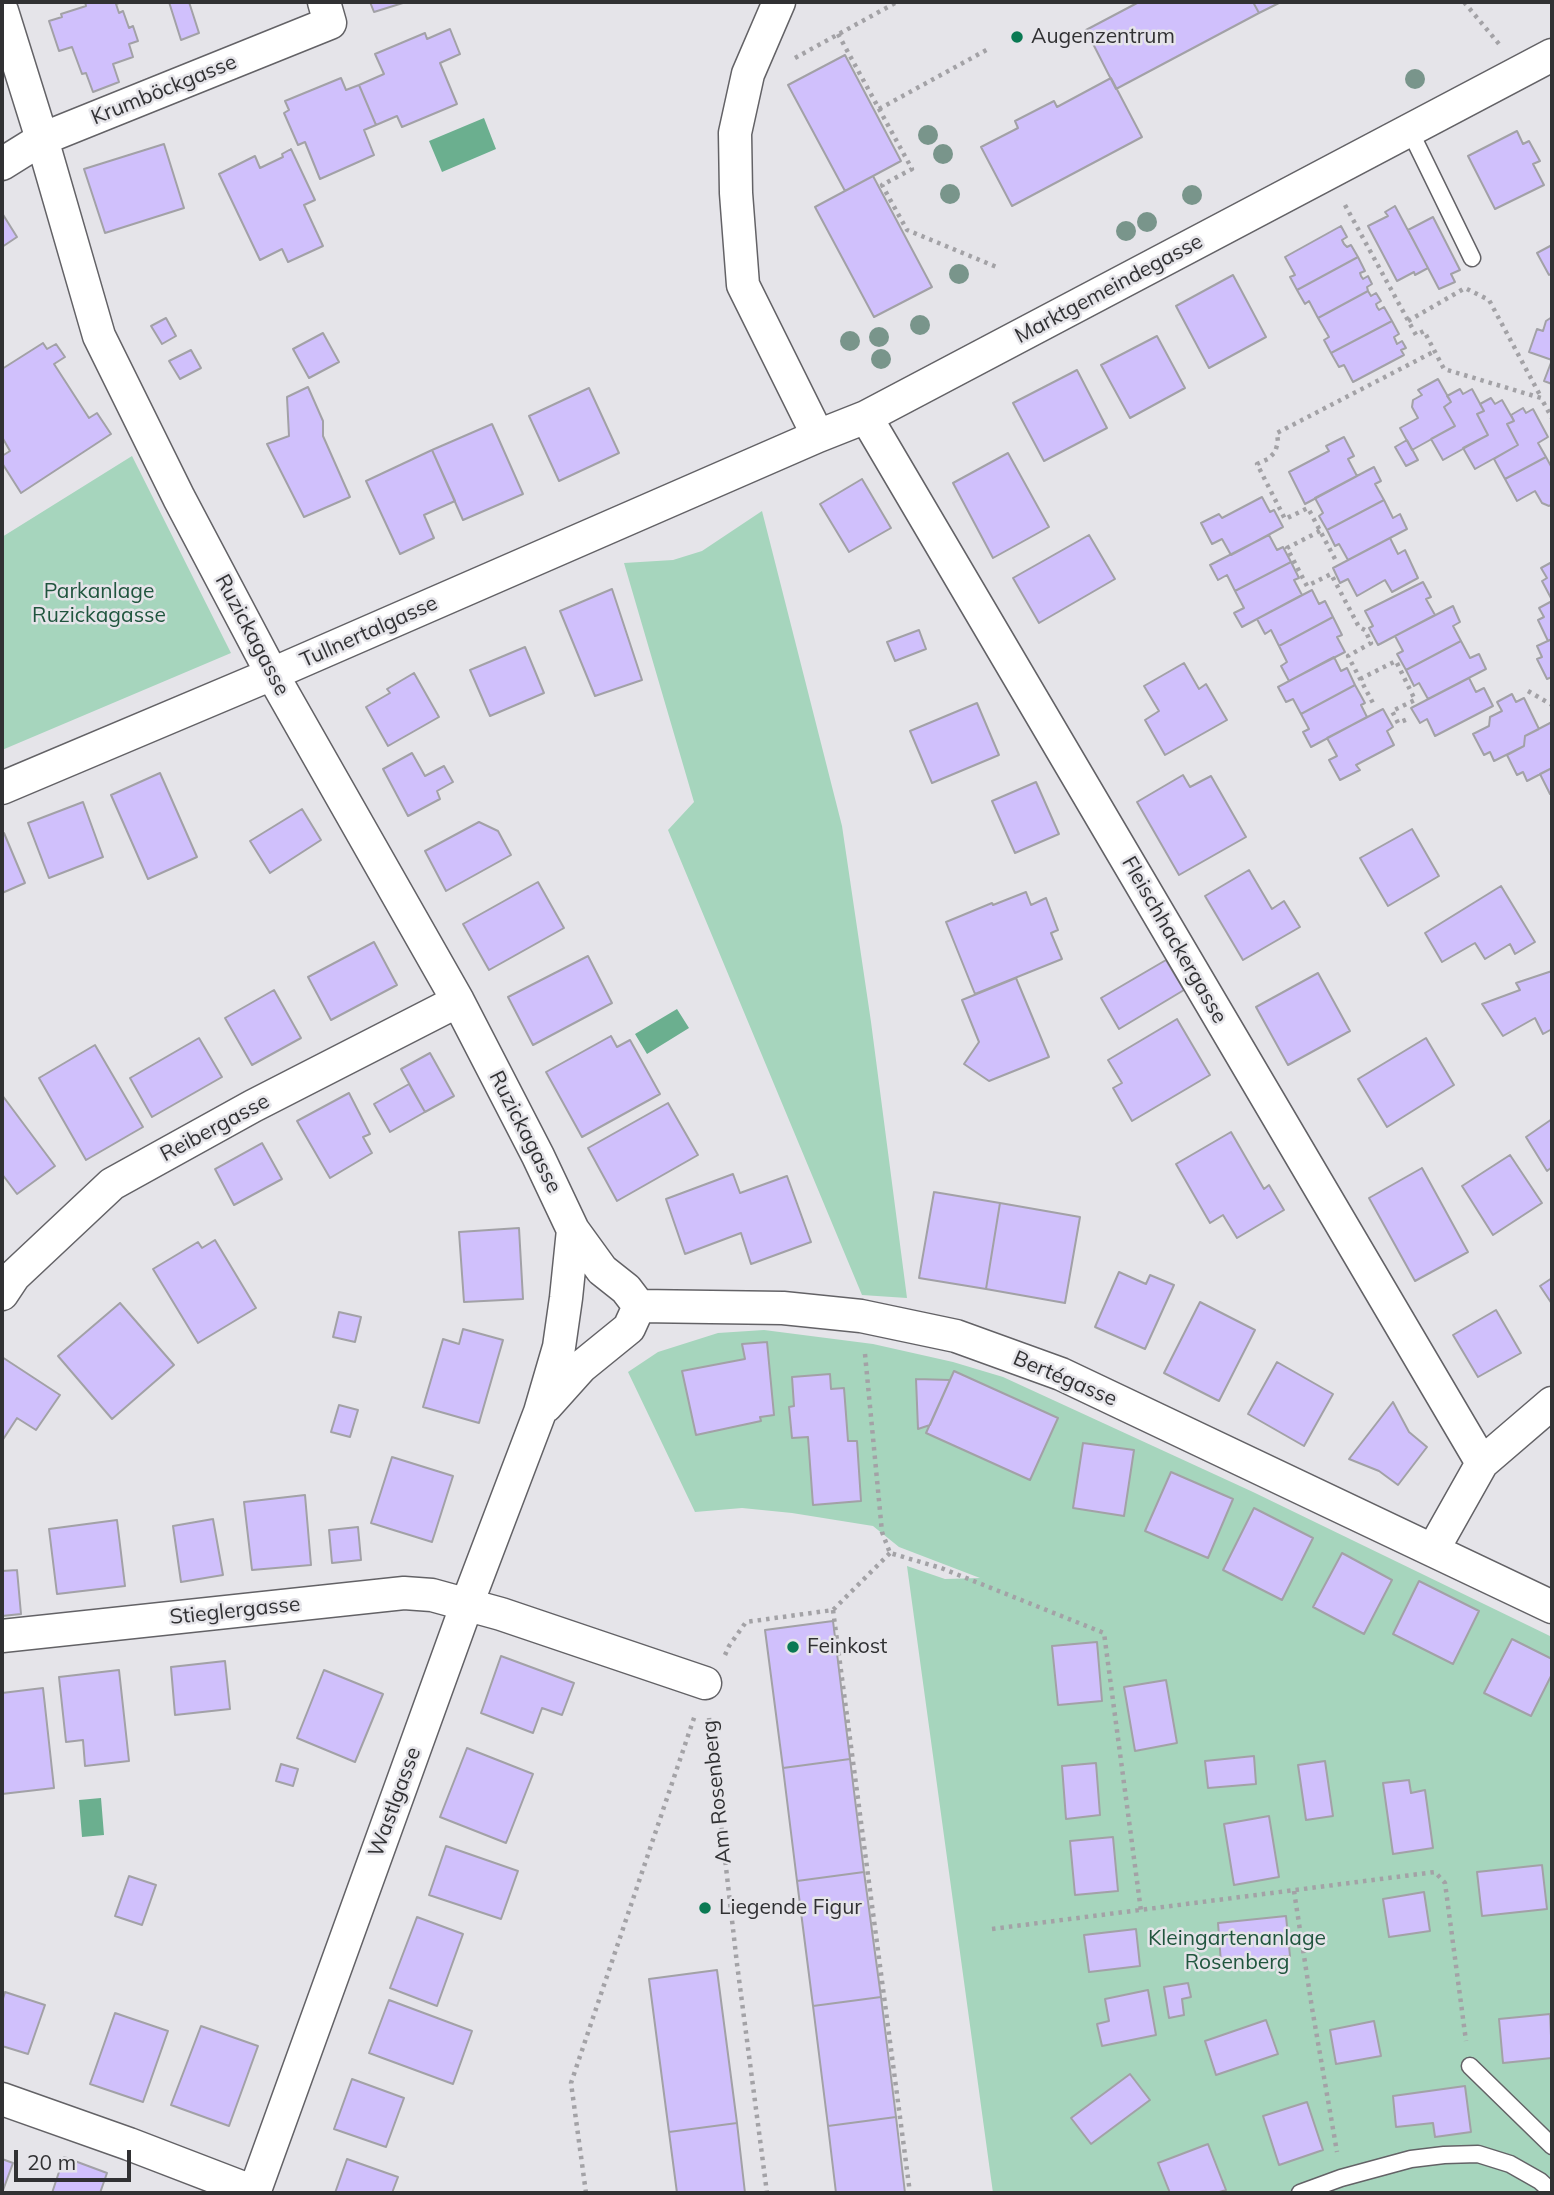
<!DOCTYPE html>
<html>
<head>
<meta charset="utf-8">
<style>
  body { margin:0 }
  #map { position:relative; width:1554px; height:2195px; overflow:hidden; background:#e5e4e9; font-family:Mulish,sans-serif }
  canvas { display:block }
  .frame { position:absolute; inset:0; border:4px solid #313133; pointer-events:none }
  .scale { position:absolute; left:14px; top:2150px; width:117px; height:32px; box-sizing:border-box; border:4px solid #313133; border-top:0; padding-left:9px; font-size:21px; line-height:24px; white-space:nowrap; color:#313133; -webkit-text-stroke:5px #e5e4e9; paint-order:stroke }
</style>
</head>
<body>
<div id="map">
<canvas width="1554" height="2195"></canvas>
<div class="frame"></div>
<div class="scale">20 m</div>
</div>
<script>
const context = document.querySelector('canvas').getContext('2d');
context.lineJoin = 'round';
function fillPath(path, color) { context.fillStyle = color; context.fill(path, 'evenodd'); }
const toPath = rows => new Path2D(rows.map(r => 'M' + r).join(''));
function trace(path, color, width, dash) { context.strokeStyle = color; context.lineWidth = width; context.lineCap = dash ? 'butt' : 'round'; context.setLineDash(dash || []); context.stroke(path); }
function drawText(font, color, halo, rows, align = 'center') {
  context.font = font + ' Mulish,sans-serif'; context.lineWidth = 5; context.setLineDash([]); context.textBaseline = 'middle'; context.strokeStyle = halo; context.fillStyle = color; for (const [text, x, y, turn = 0] of rows) {
    context.save(); context.translate(x, y); context.rotate((+turn || 0) * Math.PI / 180); context.textAlign = isNaN(turn) ? turn : align; if (halo) context.strokeText(text, 0, 0); context.fillText(text, 0, 0); context.restore();
  }
}
fillPath(toPath([
  [132,456,231,653,2,750,2,537],
  [762,511,842,826,871,1022,907,1298,862,1295,668,830,694,802,624,563,673,560,702,551],
  [764,1330,873,1344,953,1362,1003,1377,1253,1492,1552,1637,1552,2193,993,2193,907,1566,945,1579,980,1578,899,1547,873,1526,792,1513,742,1508,695,1512,628,1372,658,1352,718,1333]
]), '#a6d5bd');
fillPath(toPath([
  [484,118,496,149,442,172,429,141],
  [677,1009,689,1028,647,1054,635,1034],
  [101,1798,104,1835,82,1837,79,1800]
]), '#6baf8f');
const building = toPath([
  [85,2,122,2,116,4,119,13,123,11,129,28,133,26,138,41,129,44,133,57,113,64,119,82,93,92,86,73,82,74,72,47,59,51,49,21,62,17,61,14,86,6,85,2],
  [169,2,189,2,199,33,181,40,169,2],
  [370,2,406,2,374,12,370,2],
  [1139,2,1253,2,1259,13,1116,89,1086,30,1139,2],
  [1253,2,1281,2,1259,13,1253,2],
  [450,29,460,54,440,63,457,104,402,127,397,116,376,125,359,85,384,74,375,54,425,33,427,39,450,29],
  [845,55,901,161,845,191,788,85,845,55],
  [341,78,346,90,359,85,376,125,364,130,374,155,320,179,305,142,298,145,284,113,289,110,285,101,341,78],
  [1111,78,1142,137,1012,206,981,147,1018,128,1015,121,1054,101,1057,107,1111,78],
  [1517,131,1523,144,1529,141,1540,161,1533,164,1544,185,1495,209,1468,156,1517,131],
  [164,144,184,208,105,233,84,169,164,144],
  [291,149,315,200,304,205,323,246,288,262,282,249,260,260,219,174,255,156,260,168,283,157,282,154,291,149],
  [873,176,932,287,874,317,815,207,873,176],
  [1395,206,1428,268,1415,275,1414,272,1397,281,1368,226,1388,216,1385,212,1395,206],
  [2,213,17,237,2,247,2,213],
  [1433,217,1460,270,1451,274,1455,282,1439,289,1408,230,1433,217],
  [1341,226,1347,237,1342,240,1344,244,1347,247,1351,245,1358,257,1297,290,1290,277,1295,275,1285,257,1341,226],
  [1552,245,1552,273,1549,275,1537,253,1552,245],
  [1358,257,1365,271,1360,273,1361,276,1363,279,1368,276,1372,284,1367,287,1368,291,1318,318,1309,301,1305,304,1297,290,1358,257],
  [1233,275,1266,337,1209,368,1176,306,1233,275],
  [1368,291,1371,296,1376,293,1381,301,1376,304,1377,307,1379,310,1384,307,1392,321,1331,353,1324,340,1329,337,1318,318,1368,291],
  [1552,317,1552,360,1529,352,1537,329,1543,331,1546,321,1552,317],
  [166,318,176,336,162,344,151,326,166,318],
  [1392,321,1399,334,1394,337,1397,344,1402,341,1406,348,1401,350,1404,355,1353,382,1344,365,1339,367,1331,353,1392,321],
  [323,333,339,362,309,378,293,349,323,333],
  [1157,336,1185,388,1130,418,1101,365,1157,336],
  [43,343,47,349,56,344,65,357,54,364,89,418,97,413,111,434,21,493,2,463,2,456,10,451,2,437,2,369,43,343],
  [191,350,201,368,180,379,169,361,191,350],
  [1552,360,1552,384,1544,381,1552,360],
  [1077,370,1107,428,1044,461,1013,403,1077,370],
  [1438,379,1451,402,1444,407,1455,426,1412,450,1400,428,1418,418,1412,407,1413,400,1422,395,1418,390,1438,379],
  [308,387,323,421,323,436,350,497,304,517,267,444,289,436,287,397,308,387],
  [589,388,619,453,559,481,529,416,589,388],
  [1460,389,1463,394,1472,389,1484,411,1477,414,1488,435,1443,460,1431,439,1455,426,1444,407,1451,402,1447,396,1460,389],
  [1491,398,1495,404,1502,400,1514,421,1507,424,1518,445,1475,469,1463,448,1488,435,1477,414,1484,411,1480,404,1491,398],
  [1523,408,1526,413,1533,409,1548,437,1538,443,1546,457,1505,479,1494,459,1518,445,1507,424,1514,421,1511,415,1523,408],
  [492,424,523,494,463,520,432,450,492,424],
  [1344,437,1354,456,1348,459,1357,476,1305,504,1289,472,1329,451,1326,446,1344,437],
  [1407,440,1418,460,1406,466,1395,447,1407,440],
  [432,450,455,501,424,515,434,538,400,554,366,481,432,450],
  [1008,453,1049,527,993,558,953,483,1008,453],
  [1546,457,1552,468,1552,504,1549,506,1542,503,1535,491,1517,501,1505,479,1546,457],
  [1374,467,1381,481,1375,484,1384,500,1327,530,1319,516,1323,513,1315,498,1374,467],
  [862,479,891,528,849,552,820,504,862,479],
  [1262,497,1270,512,1274,510,1283,527,1231,555,1222,539,1212,544,1201,523,1219,514,1222,518,1262,497],
  [1384,500,1393,518,1400,514,1407,529,1348,560,1339,544,1335,546,1327,530,1384,500],
  [1089,535,1115,579,1039,623,1013,578,1089,535],
  [1269,535,1277,550,1283,547,1291,562,1235,591,1227,575,1218,580,1210,565,1269,535],
  [1390,538,1398,554,1405,550,1418,578,1392,592,1385,580,1357,596,1348,579,1340,583,1333,568,1390,538],
  [1291,562,1299,578,1294,580,1302,595,1242,627,1234,613,1244,608,1235,591,1291,562],
  [1552,562,1552,600,1542,581,1547,578,1541,568,1552,562],
  [1423,582,1431,597,1426,599,1435,615,1378,645,1369,628,1373,626,1365,611,1423,582],
  [612,589,642,680,595,696,560,611,612,589],
  [1312,590,1319,604,1325,601,1333,617,1279,646,1271,630,1265,634,1257,619,1312,590],
  [1552,601,1552,639,1548,641,1538,620,1544,617,1539,608,1552,601],
  [1453,606,1460,622,1453,626,1461,641,1406,670,1397,654,1403,651,1395,636,1453,606],
  [1333,617,1342,635,1337,637,1345,652,1289,681,1281,666,1287,662,1279,646,1333,617],
  [919,630,926,649,895,661,887,642,919,630],
  [1552,639,1552,677,1547,679,1537,659,1542,657,1537,646,1552,639],
  [1461,641,1470,658,1479,654,1486,669,1428,699,1419,683,1414,686,1406,670,1461,641],
  [525,647,544,693,490,716,470,670,525,647],
  [1334,657,1341,671,1347,668,1355,685,1301,714,1293,699,1286,702,1278,687,1334,657],
  [1184,663,1199,689,1206,684,1227,720,1165,755,1145,720,1159,711,1144,686,1184,663],
  [414,673,439,717,388,746,366,707,390,693,387,689,414,673],
  [1469,678,1476,692,1484,688,1493,706,1435,736,1427,719,1420,723,1411,708,1469,678],
  [1355,685,1365,703,1361,705,1367,717,1311,747,1303,732,1309,729,1301,714,1355,685],
  [1512,694,1516,702,1524,698,1539,729,1525,736,1524,746,1494,761,1490,752,1484,755,1473,734,1489,726,1490,717,1502,711,1497,702,1512,694],
  [977,703,999,755,932,783,910,731,977,703],
  [1383,709,1393,727,1387,731,1394,745,1356,765,1360,770,1340,780,1329,760,1337,756,1327,738,1383,709],
  [1552,722,1552,768,1527,781,1523,772,1517,775,1507,755,1524,746,1525,736,1552,722],
  [412,753,425,776,444,766,453,782,437,791,440,799,408,816,383,769,412,753],
  [1552,768,1552,794,1550,794,1540,774,1552,768],
  [160,773,197,857,148,879,111,795,160,773],
  [1183,775,1190,787,1211,776,1246,837,1179,875,1137,802,1183,775],
  [1036,782,1059,834,1015,853,992,801,1036,782],
  [83,802,103,857,49,878,28,823,83,802],
  [302,809,321,840,270,873,250,841,302,809],
  [479,822,498,831,511,855,446,891,425,851,479,822],
  [1412,829,1439,876,1388,906,1360,858,1412,829],
  [4,833,25,883,2,893,2,834,4,833],
  [1249,870,1272,909,1284,901,1300,927,1243,960,1205,896,1249,870],
  [538,882,564,928,489,970,463,924,538,882],
  [1501,886,1535,942,1515,954,1510,944,1485,959,1475,943,1442,962,1425,933,1501,886],
  [1026,892,1031,905,1046,898,1058,930,1051,933,1062,959,975,994,946,922,992,903,993,905,1026,892],
  [374,942,397,985,331,1020,308,977,374,942],
  [588,956,612,1003,533,1045,508,997,588,956],
  [1166,960,1184,990,1119,1029,1101,998,1166,960],
  [1552,971,1552,1029,1543,1034,1535,1018,1503,1036,1482,1004,1520,990,1516,983,1552,971],
  [1318,973,1350,1031,1288,1065,1256,1007,1318,973],
  [1016,978,1049,1057,989,1081,964,1064,979,1042,962,1000,1016,978],
  [274,990,301,1038,252,1065,225,1018,274,990],
  [1177,1019,1210,1075,1132,1121,1113,1088,1122,1083,1108,1060,1177,1019],
  [611,1036,617,1047,630,1040,660,1094,582,1137,546,1072,611,1036],
  [199,1038,222,1077,152,1117,130,1078,199,1038],
  [1426,1038,1454,1085,1387,1127,1358,1079,1426,1038],
  [95,1045,143,1127,86,1160,39,1078,95,1045],
  [430,1053,454,1096,425,1112,401,1069,430,1053],
  [409,1084,425,1112,390,1132,374,1104,409,1084],
  [349,1093,370,1134,363,1137,372,1153,330,1178,297,1121,349,1093],
  [2,1095,55,1166,17,1194,2,1174,2,1095],
  [668,1103,698,1155,617,1201,588,1148,668,1103],
  [1552,1119,1552,1167,1547,1171,1526,1137,1552,1119],
  [1231,1132,1264,1189,1269,1185,1284,1210,1237,1238,1223,1215,1210,1223,1176,1164,1231,1132],
  [262,1143,282,1179,234,1205,215,1169,262,1143],
  [1510,1155,1542,1203,1493,1235,1462,1186,1510,1155],
  [1422,1168,1468,1252,1415,1281,1369,1198,1422,1168],
  [733,1174,740,1193,787,1176,811,1242,751,1264,741,1233,685,1254,666,1199,733,1174],
  [934,1192,1000,1203,986,1289,919,1278,934,1192],
  [1000,1203,1080,1217,1065,1303,986,1289,1000,1203],
  [519,1228,523,1299,464,1302,459,1232,519,1228],
  [215,1240,256,1308,198,1343,153,1269,198,1242,202,1248,215,1240],
  [1119,1272,1146,1284,1150,1275,1174,1285,1145,1349,1095,1327,1119,1272],
  [1552,1278,1552,1304,1540,1286,1552,1278],
  [1200,1302,1255,1330,1219,1401,1164,1373,1200,1302],
  [120,1303,174,1365,112,1419,58,1356,120,1303],
  [1496,1310,1521,1353,1478,1377,1453,1335,1496,1310],
  [339,1312,361,1317,355,1342,333,1337,339,1312],
  [463,1329,503,1340,479,1423,423,1407,443,1339,459,1344,463,1329],
  [767,1342,774,1415,760,1417,761,1421,696,1435,682,1371,745,1359,742,1344,767,1342],
  [2,1357,60,1395,36,1430,17,1418,2,1441,2,1357],
  [1277,1362,1333,1394,1304,1446,1248,1414,1277,1362],
  [954,1371,1058,1418,1030,1480,926,1433,954,1371],
  [830,1374,831,1389,844,1388,848,1441,857,1441,861,1501,813,1505,808,1437,792,1438,789,1407,794,1406,792,1377,830,1374],
  [916,1379,950,1380,930,1425,918,1429,916,1379],
  [1393,1402,1409,1432,1427,1447,1398,1485,1379,1471,1349,1459,1393,1402],
  [339,1405,358,1410,350,1437,331,1432,339,1405],
  [1083,1443,1134,1450,1124,1516,1073,1508,1083,1443],
  [392,1457,453,1476,432,1542,371,1523,392,1457],
  [1171,1472,1233,1499,1208,1558,1145,1531,1171,1472],
  [305,1495,311,1565,252,1570,244,1502,305,1495],
  [1254,1508,1313,1538,1282,1600,1223,1570,1254,1508],
  [213,1519,223,1575,181,1582,173,1526,213,1519],
  [117,1520,125,1586,57,1594,49,1529,117,1520],
  [358,1527,361,1560,332,1563,329,1530,358,1527],
  [1342,1553,1392,1580,1364,1634,1313,1607,1342,1553],
  [17,1570,21,1614,2,1616,2,1571,17,1570],
  [1419,1581,1479,1611,1453,1664,1393,1634,1419,1581],
  [833,1621,850,1759,783,1768,765,1630,833,1621],
  [1512,1639,1552,1659,1552,1674,1531,1716,1484,1693,1512,1639],
  [1097,1642,1102,1701,1058,1705,1052,1646,1097,1642],
  [501,1656,574,1683,562,1715,542,1708,533,1733,481,1713,501,1656],
  [225,1661,230,1709,175,1715,171,1667,225,1661],
  [119,1670,129,1761,85,1766,83,1740,66,1742,59,1677,119,1670],
  [324,1670,383,1694,355,1762,297,1738,324,1670],
  [1166,1680,1177,1743,1135,1751,1124,1687,1166,1680],
  [43,1688,54,1788,2,1794,2,1693,43,1688],
  [467,1748,533,1774,506,1843,440,1817,467,1748],
  [1254,1756,1256,1784,1208,1788,1205,1761,1254,1756],
  [850,1759,864,1872,797,1881,783,1768,850,1759],
  [1325,1761,1333,1816,1306,1820,1298,1765,1325,1761],
  [1096,1763,1100,1815,1066,1819,1062,1766,1096,1763],
  [281,1764,298,1769,293,1786,276,1781,281,1764],
  [1409,1780,1411,1793,1425,1790,1433,1848,1393,1854,1383,1783,1409,1780],
  [1269,1816,1279,1877,1234,1885,1224,1824,1269,1816],
  [1113,1837,1118,1891,1075,1895,1070,1841,1113,1837],
  [446,1846,518,1871,501,1919,429,1895,446,1846],
  [1542,1865,1547,1909,1482,1916,1477,1872,1542,1865],
  [864,1872,881,1997,813,2006,797,1881,864,1872],
  [129,1876,156,1885,142,1925,115,1916,129,1876],
  [1424,1892,1430,1931,1389,1937,1383,1899,1424,1892],
  [1286,1916,1290,1956,1221,1963,1218,1923,1286,1916],
  [417,1917,463,1934,437,2006,390,1988,417,1917],
  [1136,1929,1140,1966,1089,1972,1084,1935,1136,1929],
  [717,1970,737,2123,669,2132,649,1979,717,1970],
  [1188,1983,1191,1997,1182,1999,1184,2015,1169,2018,1164,1987,1188,1983],
  [1148,1990,1156,2035,1102,2046,1097,2024,1109,2021,1105,1999,1148,1990],
  [5,1992,45,2005,28,2054,2,2046,2,2002,5,1992],
  [881,1997,896,2117,828,2126,813,2006,881,1997],
  [389,2000,472,2031,453,2084,369,2053,389,2000],
  [115,2013,168,2031,143,2102,90,2084,115,2013],
  [1550,2014,1552,2058,1503,2063,1499,2019,1550,2014],
  [1266,2020,1278,2054,1216,2075,1205,2041,1266,2020],
  [1374,2021,1381,2056,1336,2064,1330,2030,1374,2021],
  [201,2026,258,2046,229,2126,171,2105,201,2026],
  [1130,2074,1150,2100,1091,2144,1071,2118,1130,2074],
  [352,2079,404,2098,386,2147,334,2129,352,2079],
  [1465,2086,1471,2132,1435,2137,1433,2123,1396,2127,1393,2096,1465,2086],
  [1307,2102,1323,2150,1279,2165,1263,2116,1307,2102],
  [896,2117,905,2193,836,2193,828,2126,896,2117],
  [737,2123,745,2193,677,2193,669,2132,737,2123],
  [1208,2144,1226,2190,1216,2193,1170,2193,1158,2163,1208,2144],
  [64,2157,107,2173,100,2193,52,2193,64,2157],
  [2,2159,13,2163,2,2193,2,2159],
  [347,2159,398,2177,392,2193,335,2193,347,2159]
]);
fillPath(building, '#d0c0fc');
trace(building, '#a2a1a6', 2);
const service = toPath([
  [1410,131,1472,258],
  [1470,2066,1552,2146],
  [1300,2193,1341,2178,1411,2159,1444,2155,1478,2154,1510,2164,1540,2181,1552,2192]
]);
const minor = toPath([
  [779,2,748,74,735,133,736,193,743,285,818,436],
  [2,11,42,139,99,336,179,498,272,674,458,1001,538,1156,573,1230,602,1270,626,1289,639,1306,783,1308,861,1316,956,1336,1061,1374,1552,1607],
  [2,164,42,139,330,23,324,2],
  [866,417,1482,1463],
  [2,788,272,674,818,436,866,417,1552,55],
  [2,1294,14,1276,112,1184,253,1106,458,1001],
  [546,1406,581,1367,629,1328,639,1306],
  [1433,1550,1482,1463,1552,1403],
  [2,1636,404,1593,432,1595,501,1614,705,1683],
  [2,2099,129,2144,254,2192],
  [254,2193,467,1604,540,1412,559,1347,566,1298,573,1230]
]);
trace(service, '#636266', 19);
trace(minor, '#636266', 35);
trace(toPath([
  [1464,2,1499,44],
  [838,34,912,169,882,185,907,230,999,268],
  [795,58,897,2],
  [879,109,990,48],
  [1345,205,1416,335,1424,331,1444,369,1541,398,1552,418],
  [1408,321,1465,288,1489,300,1541,397],
  [1320,531,1287,548,1307,586,1331,574,1359,627,1365,630,1371,643,1348,656,1374,705],
  [1335,559,1308,508,1285,519,1257,464,1268,459,1275,452,1278,442,1277,433,1435,351],
  [1360,679,1396,661,1415,700,1392,711,1398,723,1408,719],
  [1528,691,1552,705],
  [865,1354,882,1532,890,1553,941,1568,1104,1633,1141,1911],
  [833,1610,910,2193],
  [725,1655,729,1646,746,1622,833,1610,890,1553],
  [709,1718,737,1964,767,2193],
  [1294,1891,1312,2008,1337,2152],
  [992,1929,1435,1872,1445,1883,1466,2041],
  [586,2193,571,2083,695,1715]
]), '#a3a2a6', 4.5, [3.5, 5]);
trace(service, '#fff', 16);
trace(minor, '#fff', 32);
context.fillStyle = '#79958b';
for (const [x, y] of [
  [1415,79],
  [928,135],
  [943,154],
  [950,194],
  [1192,195],
  [1147,222],
  [1126,231],
  [959,274],
  [920,325],
  [879,337],
  [850,341],
  [881,359]
]) { context.beginPath(); context.arc(x, y, 10, 0, 2 * Math.PI); context.fill(); }
for (const [x, y, r, color] of [
  [1017,37,7,"#0a7953"],
  [793,1647,7,"#0a7953"],
  [705,1908,7,"#0a7953"]
]) { const dot = new Path2D(); dot.arc(x, y, r, 0, 2 * Math.PI); context.fillStyle = color; context.fill(dot); trace(dot, '#e5e4e9', 2.5); }
drawText('21px', '#313133', '#e5e4e9', [
  ["Augenzentrum",1031,37],
  ["Feinkost",807,1647],
  ["Liegende Figur",719,1908]
], 'left');
drawText('21px', '#313133', '#e5e4e9', [
  ["Krumböckgasse",164,90,-22],
  ["Marktgemeindegasse",1109,289,-28],
  ["Tullnertalgasse",369,632,-24],
  ["Ruzickagasse",252,635,62],
  ["Fleischhackergasse",1174,940,60],
  ["Reibergasse",215,1128,-28],
  ["Ruzickagasse",525,1132,63],
  ["Bertégasse",1065,1379,23],
  ["Stieglergasse",235,1611,-6],
  ["Am Rosenberg",717,1792,-96],
  ["Wastlgasse",395,1802,-70]
]);
drawText('21px', '#20553e', '#e5e4e9', [
  ["Parkanlage",99,592],
  ["Ruzickagasse",99,616],
  ["Kleingartenanlage",1237,1939],
  ["Rosenberg",1237,1963]
]);
</script>
</body>
</html>
